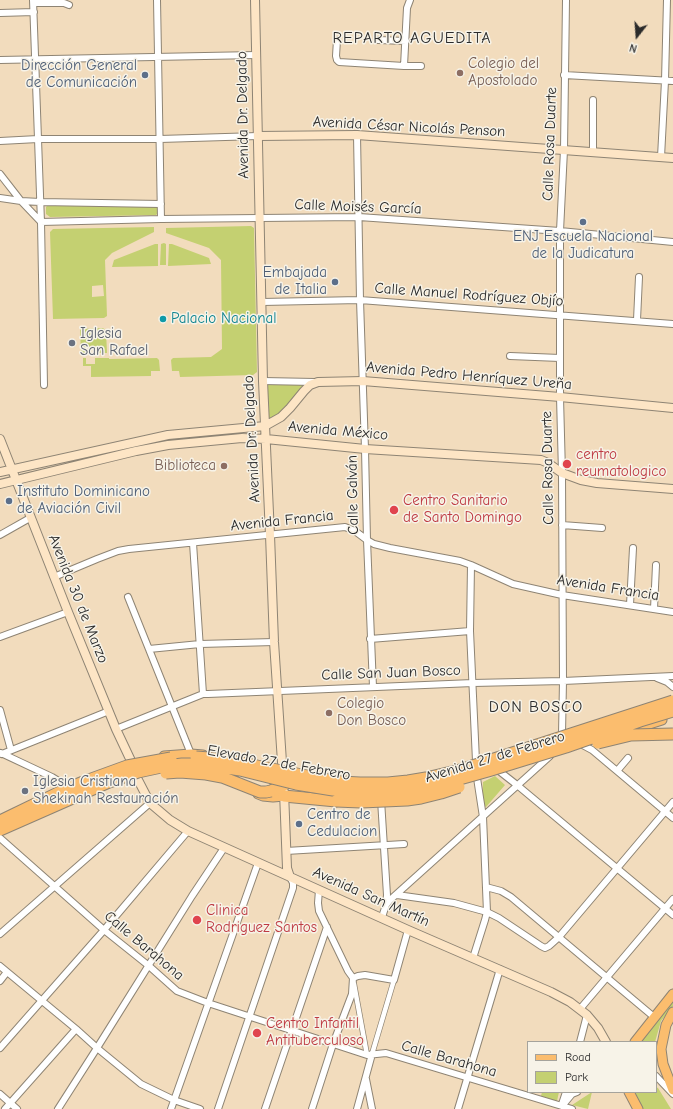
<!DOCTYPE html>
<html>
<head>
<meta charset="utf-8">
<style>
  body { margin:0 }
  #map { position:relative; width:673px; height:1109px; overflow:hidden; background:#f2dcbd; font-family:"Comic Neue",sans-serif }
  canvas { display:block }
  .legend { position:absolute; left:527px; top:1041px; width:130px; height:52px; box-sizing:border-box; background:#f7f3e8; border:1px solid #a5a39c; margin:0; padding:5px 7px; list-style:none; font-size:12px; color:#2b2b2b }
  .legend li { display:flex; align-items:center; gap:8px; height:20px }
  .legend b { width:20px; border:1px solid #a5a39c }
  .north { position:absolute; left:617px; top:16px; width:40px; height:40px; -webkit-text-stroke:3px #f7f3e8; paint-order:stroke; rotate:197deg; font-size:11px; font-weight:700; line-height:16px; text-align:center; color:#2b2b2b }
  .north::after { content:''; display:block; margin:auto; width:14px; height:18px; background:#2b2b2b; clip-path:polygon(50% 0,100% 100%,50% 72%,0 100%) }
</style>
</head>
<body>
<div id="map">
<canvas width="673" height="1109"></canvas>
<ul class="legend">
<li><b style="height:5px;background:#fbbd6e"></b>Road</li>
<li><b style="height:11px;background:#c4d071"></b>Park</li>
</ul>
<div class="north">N</div>
</div>
<script>
const context = document.querySelector('canvas').getContext('2d');
context.lineJoin = 'round';
function fillPath(path, color) { context.fillStyle = color; context.fill(path, 'evenodd'); }
const toPath = rows => new Path2D(rows.map(r => 'M' + r).join(''));
function trace(path, color, width, dash) { context.strokeStyle = color; context.lineWidth = width; context.lineCap = dash ? 'butt' : 'round'; context.setLineDash(dash || []); context.stroke(path); }
function drawText(font, color, halo, rows, align = 'center') {
  context.font = font + ' "Comic Neue",sans-serif'; context.lineWidth = 3; context.setLineDash([]); context.textBaseline = 'middle'; context.strokeStyle = halo; context.fillStyle = color; for (const [text, x, y, turn = 0] of rows) {
    context.save(); context.translate(x, y); context.rotate((+turn || 0) * Math.PI / 180); context.textAlign = isNaN(turn) ? turn : align; if (halo) context.strokeText(text, 0, 0); context.fillText(text, 0, 0); context.restore();
  }
}
fillPath(toPath([
  [48,205,157,206,158,207,158,213,156,215,50,217,46,214,46,207],
  [251,226,254,228,257,372,253,375,180,377,179,371,172,371,171,360,173,358,211,357,222,349,221,260,209,248,166,233,166,228],
  [154,227,154,232,112,253,105,260,107,316,104,318,53,319,50,232,53,229],
  [103,285,104,296,92,297,92,286],
  [164,243,166,244,166,265,160,265,161,244],
  [155,244,158,244,158,266,112,267,114,260],
  [169,244,172,244,209,258,211,264,168,266],
  [103,328,106,331,107,353,94,353,94,347,87,347,87,353,81,354,80,329],
  [83,358,86,358,86,364,95,364,95,358,109,358,109,359,157,358,159,360,160,371,151,371,151,376,91,377,91,366,83,366],
  [264,383,308,383,286,410,266,422],
  [495,776,505,785,486,807,482,805,483,782],
  [673,995,673,1006,661,1021,655,1042,638,1042],
  [656,1087,658,1088,671,1109,640,1109,632,1092,656,1092],
  [542,1092,559,1092,557,1101,541,1096],
  [592,1092,588,1109,572,1105]
]), '#c4d071');
const pedestrian = toPath([
  [354,984,367,1055],
  [372,1054,394,980]
]);
const minor = toPath([
  [33,0,41,222,44,385],
  [157,0,161,219],
  [34,3,64,3,69,5],
  [0,13,34,12],
  [337,40,336,56,337,60,339,62,404,66,407,8,410,0],
  [378,40,406,41],
  [0,60,256,55],
  [404,66,421,66],
  [564,75,673,81],
  [357,135,360,300,365,449,367,540,373,687],
  [0,141,38,139,160,139,258,136],
  [593,152,593,100],
  [661,157,665,81,667,0],
  [0,174,21,201,41,222],
  [0,198,21,201,40,202,161,204],
  [41,222,161,219,359,217,560,231,673,242],
  [262,302,360,300,673,324],
  [637,320,639,277],
  [510,356,560,358],
  [263,381,315,382],
  [562,525,602,528],
  [0,535,30,518],
  [193,543,203,694],
  [471,565,470,631,476,761,477,778,483,817,487,912,485,920,473,958],
  [54,577,97,559,118,551,129,549,345,527,355,531,367,540,374,544,390,548,460,561,471,565,513,584,562,595,673,612],
  [128,597,191,754],
  [630,605,633,548],
  [654,609,656,565],
  [0,637,68,612],
  [370,639,470,631],
  [149,649,200,644,274,642],
  [657,678,667,682,673,687],
  [0,710,11,750],
  [116,729,203,694,208,694,473,683,563,681,673,676],
  [566,736,562,734,563,681,562,473,560,397,560,231,564,150,566,0],
  [579,743,592,750,673,818],
  [1,753,52,777,65,785],
  [2,754,109,711],
  [494,767,517,785,673,915],
  [617,771,628,758],
  [381,800,387,895,386,905,382,917],
  [0,838,104,930,149,966,177,991,208,1003,367,1055,386,1053,572,1109],
  [286,851,404,844],
  [486,887,501,891,511,897,654,1017],
  [319,890,318,903,319,911,348,971,353,978],
  [397,895,454,903,487,912,499,918,541,946,545,948,549,946,559,937,673,802],
  [386,905,390,900,550,756,552,751],
  [0,934,150,803],
  [0,966,76,1029,97,1048,141,1084,174,1100,200,1109],
  [353,978,358,976,365,975,394,980,408,930],
  [0,981,7,972],
  [580,1009,673,899],
  [580,1042,587,1015],
  [0,1048,104,930,188,831],
  [656,1076,673,1094],
  [366,1079,372,1109],
  [0,1094,17,1109],
  [562,1104,566,1092],
  [562,1106,572,1094,577,1092],
  [5,1109,76,1029],
  [58,1109,97,1048,192,896,224,848],
  [171,1109,258,863],
  [218,1109,293,888,293,883,290,877],
  [265,1109,327,927],
  [312,1109,333,1044,352,994,353,978],
  [357,1109,372,1054],
  [458,1109,500,969]
]);
const secondary = toPath([
  [255,0,263,381,270,535,274,642,283,777],
  [258,136,357,135,673,158],
  [0,439,68,612,116,729,132,763,136,776,150,803,170,820,188,831,408,930,551,992,570,1002,587,1015,598,1028,606,1042],
  [0,472,168,435,265,426,281,417,290,408,304,391,310,385,318,382,363,381,560,397,673,408],
  [0,484,136,451,168,445,242,438,266,439,365,449,541,460,548,463,562,473,581,480,597,483,673,489],
  [284,792,287,868,290,877]
]);
const primary = toPath([
  [621,733,662,720],
  [164,756,191,754,203,755],
  [258,794,263,796,273,797,284,796],
  [673,1012,666,1025,661,1049,663,1064,673,1090],
  [635,1042,673,994],
  [629,1092,638,1109]
]);
const motorway = toPath([
  [271,791,284,785],
  [284,796,336,801]
]);
trace(pedestrian, '#8e8474', 6);
trace(minor, '#8e8474', 8);
trace(secondary, '#8e8474', 10);
trace(primary, '#8e8474', 11);
trace(motorway, '#8e8474', 13);
trace(pedestrian, '#fff', 4.5);
trace(minor, '#fff', 6);
trace(secondary, '#fde5c5', 8);
trace(primary, '#fbbd6e', 9);
trace(motorway, '#fbbd6e', 11);
const motorwayBridge = toPath([
  [598,743,631,735,673,734],
  [196,757,222,759,322,779,341,782,360,783,388,783,408,781,426,778,460,770,673,701],
  [166,773,180,772,206,774,222,777,260,792,266,792,271,791],
  [336,801,361,802,407,800,421,798,441,793,459,787],
  [0,821,64,790,83,782,127,766,171,758],
  [0,830,109,782,138,772,166,766,182,764,201,764,221,767,240,770,296,784,333,790,359,792,401,791,421,789,442,784,488,771,566,747,640,721,673,711]
]);
trace(motorwayBridge, '#8e8474', 13, []);
trace(motorwayBridge, '#fbbd6e', 11);
for (const [x, y, r, color] of [
  [460,73,4,"#8d6e63"],
  [145,75,4,"#5c6f8a"],
  [583,222,4,"#5c6f8a"],
  [335,282,4,"#5c6f8a"],
  [163,319,4,"#0f9aa8"],
  [72,343,4,"#6b7280"],
  [567,464,5,"#e0444e"],
  [224,466,4,"#8d6e63"],
  [9,501,4,"#5c6f8a"],
  [394,510,5,"#e0444e"],
  [329,713,4,"#8d6e63"],
  [25,791,4,"#6b7280"],
  [299,824,4,"#5c6f8a"],
  [197,920,5,"#e0444e"],
  [257,1033,5,"#e0444e"]
]) { const dot = new Path2D(); dot.arc(x, y, r, 0, 2 * Math.PI); context.fillStyle = color; context.fill(dot); trace(dot, '#f7f3e8', 1.5); }
drawText('15px', '#785e54', '#f7f3e8', [
  ["Colegio del",468,64],
  ["Apostolado",468,81],
  ["Biblioteca",216,466,"right"],
  ["Colegio",337,704],
  ["Don Bosco",337,721]
], 'left');
drawText('15px', '#4e5e75', '#f7f3e8', [
  ["Dirección General",137,66],
  ["de Comunicación",137,83],
  ["ENJ Escuela Nacional",583,237,"center"],
  ["de la Judicatura",583,254,"center"],
  ["Embajada",327,273],
  ["de Italia",327,290],
  ["Instituto Dominicano",17,492,"left"],
  ["de Aviación Civil",17,509,"left"],
  ["Centro de",307,815,"left"],
  ["Cedulacion",307,832,"left"]
], 'right');
drawText('15px', '#2b2b2b', '#f7f3e8', [
  ["Avenida Dr. Delgado",243,115,-91],
  ["Avenida César Nicolás Penson",409,127,3],
  ["Calle Rosa Duarte",550,144,-88],
  ["Calle Moisés García",358,207,2],
  ["Calle Manuel Rodríguez Objío",469,295,4],
  ["Avenida Pedro Henríquez Ureña",469,376,5],
  ["Avenida México",338,431,5],
  ["Avenida Dr. Delgado",252,439,-93],
  ["Calle Rosa Duarte",548,468,-91],
  ["Calle Galván",353,495,-91],
  ["Avenida Francia",282,521,-6],
  ["Avenida Francia",608,588,9],
  ["Avenida 30 de Marzo",78,599,68],
  ["Calle San Juan Bosco",391,673,-2],
  ["Avenida 27 de Febrero",495,757,-17],
  ["Elevado 27 de Febrero",279,763,10],
  ["Avenida San Martín",371,897,24],
  ["Calle Barahona",144,946,40],
  ["Calle Barahona",449,1059,16]
]);
drawText('15px', '#0d838f', '#f7f3e8', [
  ["Palacio Nacional",171,319]
], 'left');
drawText('15px', '#5b616d', '#f7f3e8', [
  ["Iglesia",80,334],
  ["San Rafael",80,351],
  ["Iglesia Cristiana",33,782],
  ["Shekinah Restauración",33,799]
], 'left');
drawText('15px', '#be3a42', '#f7f3e8', [
  ["centro",576,455],
  ["reumatologico",576,472],
  ["Centro Sanitario",403,501],
  ["de Santo Domingo",403,518],
  ["Clinica",206,911],
  ["Rodriguez Santos",206,928],
  ["Centro Infantil",266,1024],
  ["Antituberculoso",266,1041]
], 'left');
context.letterSpacing = '1px';
drawText('16px', '#2b2b2b', '#f7f3e8', [
  ["REPARTO AGUEDITA",412,38],
  ["DON BOSCO",536,707]
]);
context.letterSpacing = '0px';
</script>
</body>
</html>
